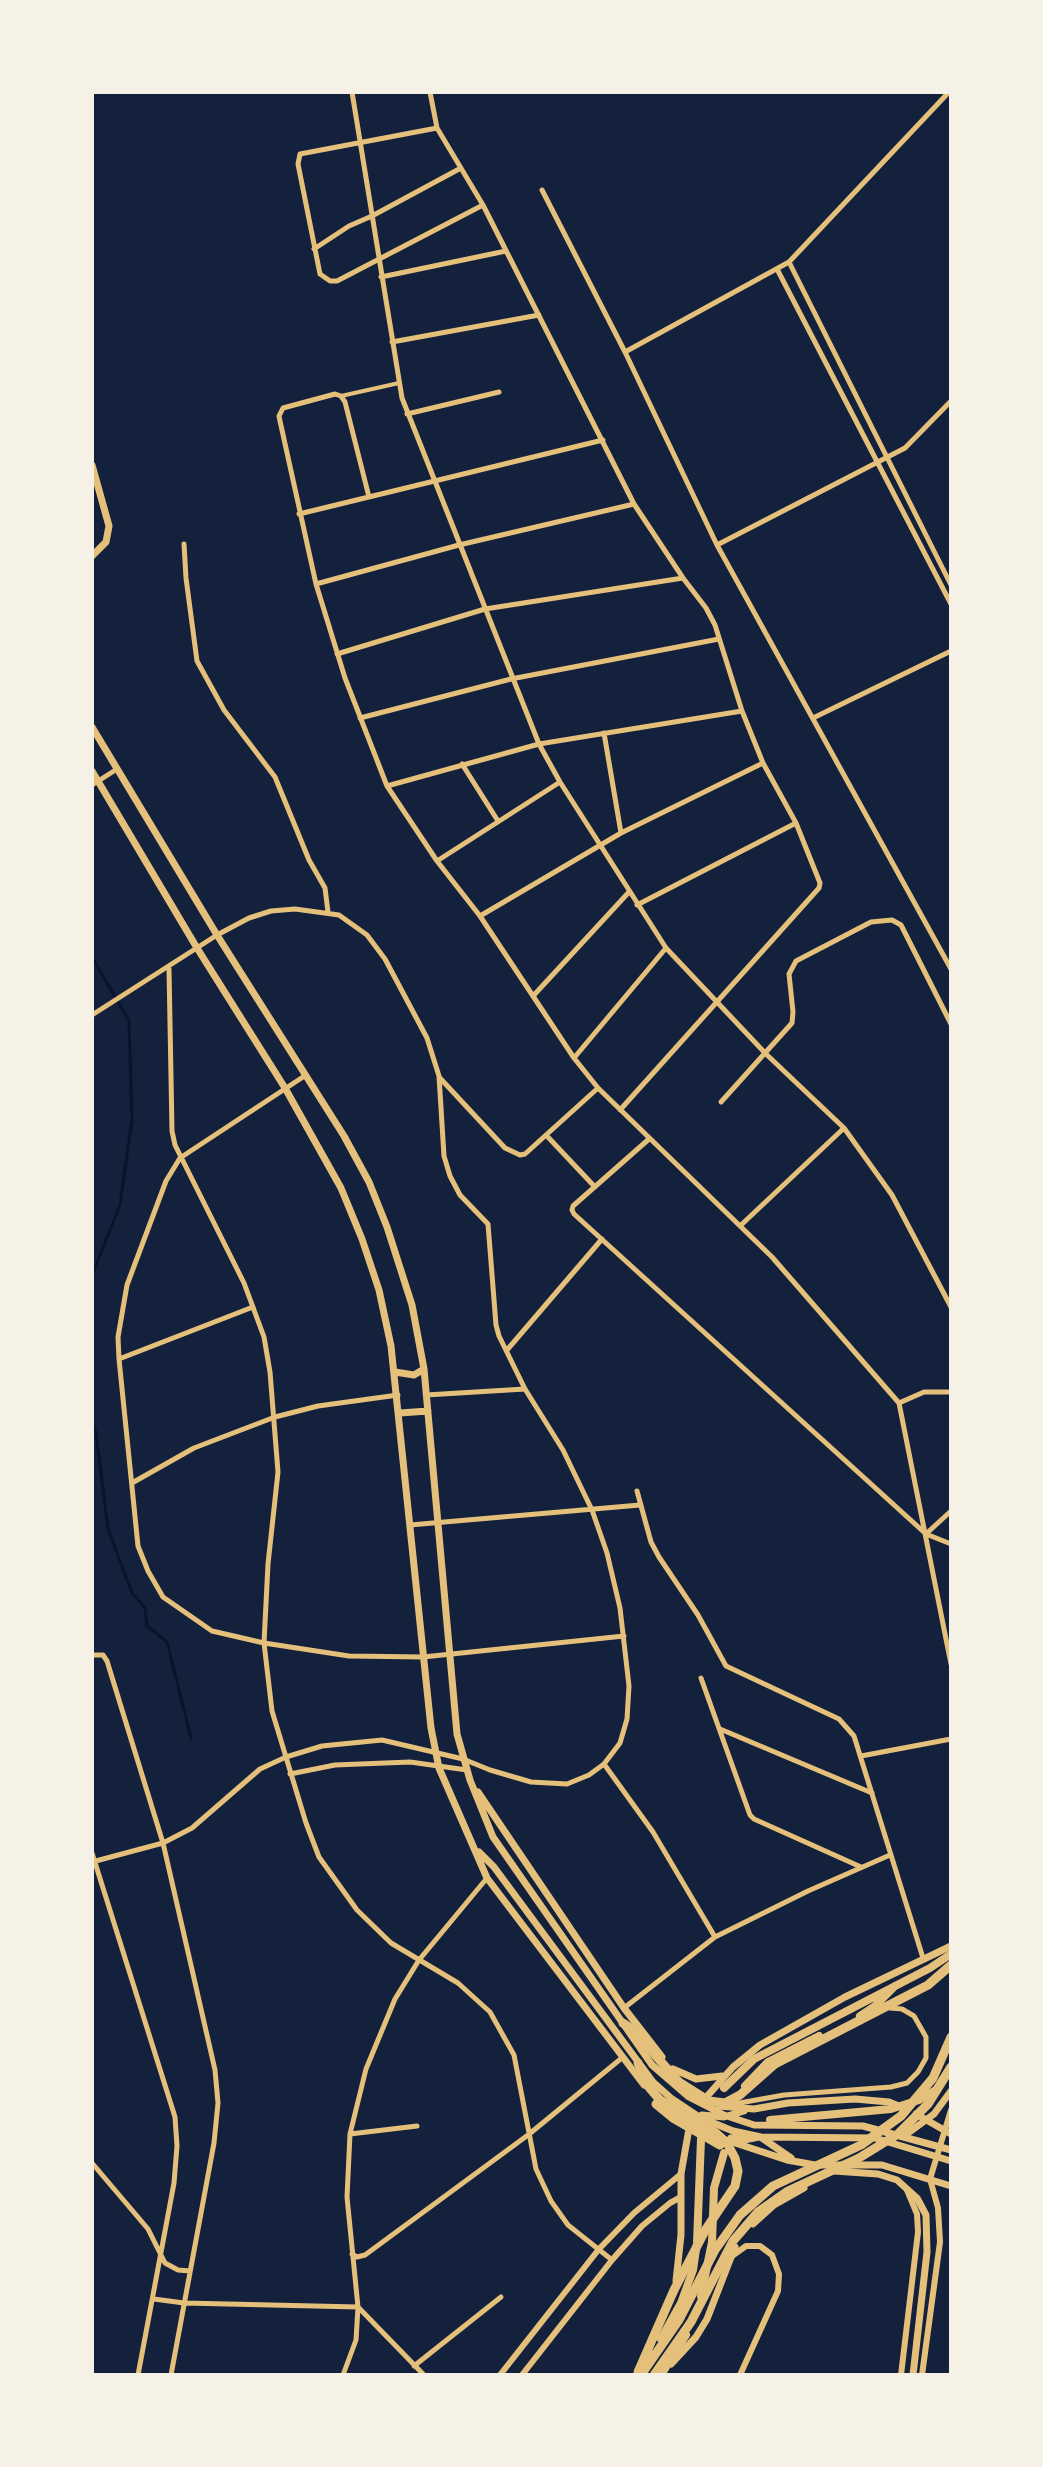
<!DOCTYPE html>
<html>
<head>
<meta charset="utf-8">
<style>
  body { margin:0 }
  #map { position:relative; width:1043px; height:2467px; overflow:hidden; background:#14213d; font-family:"Public Sans",sans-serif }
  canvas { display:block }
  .frame { position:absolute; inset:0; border:94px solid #f6f1e7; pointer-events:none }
</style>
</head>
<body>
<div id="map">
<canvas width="1043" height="2467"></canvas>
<div class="frame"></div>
</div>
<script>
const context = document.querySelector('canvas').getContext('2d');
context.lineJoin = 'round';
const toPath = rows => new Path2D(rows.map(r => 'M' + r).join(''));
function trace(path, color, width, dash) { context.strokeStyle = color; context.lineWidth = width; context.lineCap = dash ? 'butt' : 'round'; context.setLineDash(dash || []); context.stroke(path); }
trace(toPath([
  [92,957,129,1021,132,1119,120,1205,92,1275],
  [92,1421,96,1433,108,1529,132,1593,145,1608,147,1626,167,1642,191,1738]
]), '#0b132b', 3);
trace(toPath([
  [341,396,399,383]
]), '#e5c07b', 4);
trace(toPath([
  [352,92,402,398,539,744,560,782,666,948,766,1054,844,1128,892,1195,951,1307],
  [430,92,437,128,483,205,634,504,683,578,706,608,715,625,742,711,763,763,796,823,820,883,819,888,620,1110],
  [437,128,300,154,298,164,320,274,330,281,337,281,483,205],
  [542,190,625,352,717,545,951,969],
  [314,249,349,226,372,216,461,168],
  [789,262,951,585],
  [777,269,951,604],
  [381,277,506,251],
  [392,342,539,315],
  [625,352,789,262,949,92],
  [407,414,499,392],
  [369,497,345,402,341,396,335,394,283,408,279,416,280,421,316,584,345,678,387,786,437,861,480,916,574,1058,598,1088,772,1257,899,1403,951,1664],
  [299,514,603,440],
  [184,544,186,578,197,661,224,710,275,777,309,860,325,888,328,912],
  [717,545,905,448,951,401],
  [316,584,459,545,634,504],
  [337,654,485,609,683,578],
  [360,718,511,679,719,639],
  [813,718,951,651],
  [604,733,621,833],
  [462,764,498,821],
  [92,785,117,769],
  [387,786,539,744,742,711],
  [437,861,560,782],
  [637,905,796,823],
  [480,916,621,833,763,763],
  [169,969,172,1131,175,1145,244,1283,264,1337,270,1372,278,1472,268,1564,264,1643,272,1711,306,1823,319,1857,357,1910,391,1943,458,1983,490,2012,514,2055,536,2169,551,2201,568,2225,612,2260],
  [534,995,629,892],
  [92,1015,217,935,249,918,271,911,295,909,339,915,367,935,385,959,427,1038,439,1076,444,1156,450,1176,460,1195,488,1224,496,1325,499,1336,525,1389,563,1450,592,1510,607,1553,620,1608,629,1686,627,1719,620,1743,604,1764,589,1775,567,1784,531,1782,490,1770,463,1759,382,1740,322,1746,286,1757,260,1769,192,1828,163,1843,92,1862],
  [574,1058,666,948],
  [306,1075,180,1158,166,1181,127,1285,118,1337,119,1359,138,1546,148,1571,163,1597,212,1631,264,1643,349,1656,423,1657,624,1636],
  [439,1077,505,1148,520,1155,525,1154,598,1088],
  [721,1102,792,1023,793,1012,789,974,796,961,871,922,892,920,901,925,951,1024],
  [546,1135,595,1187],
  [649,1139,573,1206,572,1210,574,1214,926,1534,951,1544],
  [740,1226,844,1128],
  [507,1350,602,1239],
  [119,1359,253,1307],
  [426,1395,525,1389],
  [899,1403,924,1392,951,1392],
  [132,1483,194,1448,275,1417,318,1406,398,1395],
  [637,1491,651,1542,659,1557,698,1615,726,1666,839,1719,854,1736,923,1958],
  [410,1525,640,1505],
  [927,1533,951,1511],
  [92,1655,103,1655,107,1661,163,1843,215,2070,218,2103,214,2143,171,2375],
  [701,1678,750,1815,754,1819,861,1867],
  [720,1729,872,1793],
  [861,1756,951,1739],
  [604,1764,653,1832,715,1937],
  [290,1774,335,1765,410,1762,467,1770],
  [92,1853,175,2117,177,2146,174,2183,138,2375],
  [624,2008,715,1937,808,1891,890,1855],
  [734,2104,784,2095,891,2087,907,2083,918,2072,926,2058,926,2037,914,2016,902,2009,890,2008],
  [350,2134,417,2126],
  [92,2163,148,2229,165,2263,178,2270,190,2271],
  [352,2254,357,2257,365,2255,528,2135,623,2057],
  [154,2299,184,2303,358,2307,424,2375],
  [414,2366,501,2297],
  [343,2375,356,2340,358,2307,347,2197,350,2134,366,2069,395,1999,419,1960,487,1878]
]), '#e5c07b', 5);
trace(toPath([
  [732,2256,746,2246,760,2246,772,2255,779,2274,778,2291,740,2375],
  [500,2375,599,2249,634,2213,681,2174],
  [522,2375,612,2260,642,2226,670,2203,681,2197],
  [901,2375,918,2232,917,2214,907,2190],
  [922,2375,940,2242,938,2208,930,2179,951,2110]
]), '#e5c07b', 6);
trace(toPath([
  [92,465,109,526,106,542,92,556],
  [92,727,217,935,344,1136,369,1182,387,1227,412,1305,424,1369,457,1734,470,1780,493,1837,652,2065,689,2097,724,2115,754,2125,863,2126,951,2150],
  [92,771,197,948,285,1088,341,1188,362,1239,379,1290,391,1346,431,1728,439,1768,487,1878,644,2085],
  [395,1372,414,1375,424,1369],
  [400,1413,428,1411],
  [478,1792,624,2008,662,2057],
  [479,1852,494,1867,653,2082,672,2099,699,2117,733,2131,761,2137,875,2138,951,2161],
  [673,2069,696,2079,722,2076],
  [702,2102,733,2067,760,2045,845,1997,951,1946],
  [719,2106,754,2109,788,2103,855,2099,889,2102,901,2107],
  [916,2114,951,2134],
  [702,2115,724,2117,744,2111],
  [904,2136,934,2114,951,2091],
  [731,2138,744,2140,759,2137],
  [762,2138,791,2158],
  [723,2139,787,2160,815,2165,882,2165,951,2186],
  [834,2171,878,2174,897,2180,917,2198,926,2215,927,2252,913,2375],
  [753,2224,774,2205,804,2188],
  [676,2281,681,2235,681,2174,690,2123],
  [671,2364,696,2337,707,2319,735,2247]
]), '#e5c07b', 7);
trace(toPath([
  [860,2016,875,2006,895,1986],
  [745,2086,768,2062,819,2036],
  [724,2088,754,2059,930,1968,951,1954],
  [770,2120,891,2109,919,2100,936,2090],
  [701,2296,712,2242,714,2188,724,2153],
  [661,2339,681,2303,693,2270,697,2243,701,2139],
  [661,2375,686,2335]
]), '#e5c07b', 8);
trace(toPath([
  [623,2023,632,2029,679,2082,709,2101,725,2103,740,2095,775,2064,928,1985,951,1965],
  [656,2104,673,2118,720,2145],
  [638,2372,674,2290,706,2229,735,2186,738,2171,735,2158,727,2143,716,2133,660,2100,648,2086,638,2063],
  [641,2375,679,2320,715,2250,740,2215,773,2186,861,2145,901,2116,933,2078,951,2037],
  [654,2375,691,2322,733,2241,758,2212,788,2191,859,2158,898,2134,928,2104,951,2067]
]), '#e5c07b', 9);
</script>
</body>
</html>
